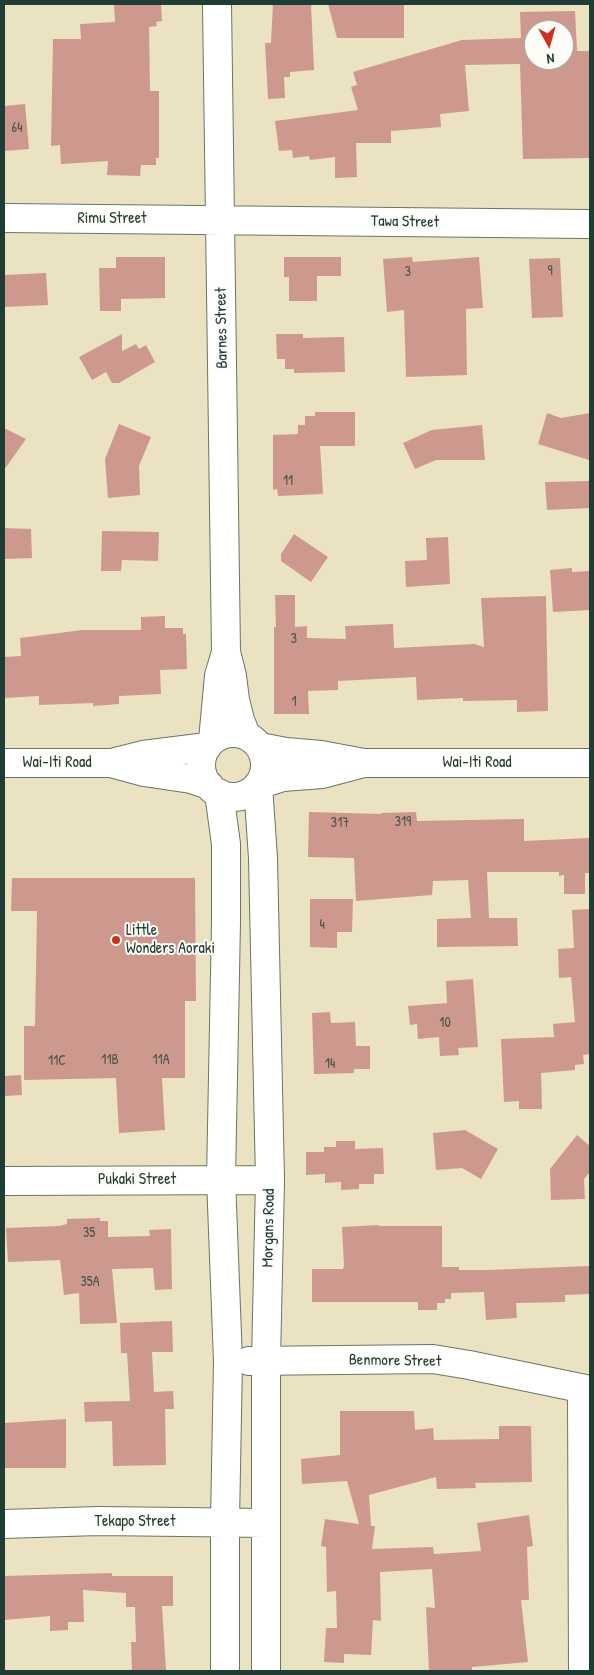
<!DOCTYPE html>
<html>
<head>
<meta charset="utf-8">
<style>
  body { margin:0 }
  #map { position:relative; width:594px; height:1675px; overflow:hidden; background:#ebe2c1; font-family:"Patrick Hand",sans-serif }
  canvas { display:block }
  .frame { position:absolute; inset:0; border:5px solid #1f3d34; pointer-events:none }
  .north { position:absolute; left:524px; top:20px; width:50px; height:50px; box-sizing:border-box; background:#fdfcf7; border:1px solid #a4b0a9; border-radius:50%; rotate:173deg; font-size:14px; font-weight:700; line-height:20px; text-align:center; color:#1f3d34 }
  .north::after { content:''; display:block; margin:auto; width:18px; height:22px; background:#c8321e; clip-path:polygon(50% 0,100% 100%,50% 72%,0 100%) }
</style>
</head>
<body>
<div id="map">
<canvas width="594" height="1675"></canvas>
<div class="frame"></div>
<div class="north">N</div>
</div>
<script>
const context = document.querySelector('canvas').getContext('2d');
context.lineJoin = 'round';
function fillPath(path, color) { context.fillStyle = color; context.fill(path, 'evenodd'); }
const toPath = rows => new Path2D(rows.map(r => 'M' + r).join(''));
function trace(path, color, width, dash) { context.strokeStyle = color; context.lineWidth = width; context.lineCap = dash ? 'butt' : 'round'; context.setLineDash(dash || []); context.stroke(path); }
function drawText(font, color, halo, rows, align = 'center') {
  context.font = font + ' "Patrick Hand",sans-serif'; context.lineWidth = 4; context.setLineDash([]); context.textBaseline = 'middle'; context.strokeStyle = halo; context.fillStyle = color; for (const [text, x, y, turn = 0] of rows) {
    context.save(); context.translate(x, y); context.rotate((+turn || 0) * Math.PI / 180); context.textAlign = isNaN(turn) ? turn : align; if (halo) context.strokeText(text, 0, 0); context.fillText(text, 0, 0); context.restore();
  }
}
fillPath(toPath([
  [114,4,161,4,162,21,156,22,157,26,149,27,150,91,159,91,159,158,156,158,156,165,141,165,140,176,107,175,108,161,61,164,60,145,51,146,53,39,81,39,80,24,115,22],
  [273,4,311,4,314,70,290,72,290,77,284,77,285,98,268,99,265,43,271,43],
  [328,4,404,4,404,38,337,38],
  [575,11,577,51,590,51,590,158,523,159,520,64,465,65,469,111,440,114,441,127,391,131,391,143,356,143,357,177,335,178,335,157,310,160,309,156,293,158,292,150,279,151,275,121,358,110,351,87,357,85,353,72,462,40,521,38,520,12],
  [534,30,564,30,564,60,534,60],
  [25,104,29,149,4,151,4,106],
  [116,257,165,257,165,298,121,299,121,311,100,311,99,268,116,268],
  [284,257,341,257,341,276,317,276,317,301,289,301,289,277,284,277],
  [412,257,413,262,479,257,483,308,466,309,467,375,406,377,404,310,387,312,383,259],
  [560,258,563,317,532,318,529,259],
  [46,273,48,305,4,307,4,275],
  [122,334,122,351,136,344,139,349,146,345,155,362,119,383,112,383,106,372,92,380,79,357],
  [276,334,303,334,303,338,344,337,345,372,294,373,294,369,285,369,285,359,277,359],
  [315,412,355,412,355,446,320,446,323,494,278,496,277,489,273,490,273,435,298,434,298,425,305,425,305,416,315,416],
  [547,413,561,418,590,413,589,460,538,444],
  [119,424,151,437,139,466,140,495,108,498,105,459],
  [482,425,485,460,436,460,415,469,403,443,432,430],
  [4,428,26,439,4,470],
  [590,481,590,508,547,510,545,482],
  [4,528,31,529,32,558,4,559],
  [102,531,159,532,158,561,122,560,121,571,101,571],
  [294,534,328,557,311,582,281,561,281,554],
  [448,537,450,584,406,587,405,561,427,560,426,538],
  [572,568,572,572,590,571,590,610,553,612,550,570],
  [275,595,295,595,295,627,307,626,307,638,346,639,345,626,393,624,394,648,474,644,484,647,481,598,546,596,548,711,517,712,517,700,463,701,463,698,417,700,416,677,338,681,338,690,308,691,309,714,274,714,274,627,276,627],
  [165,616,165,628,183,628,183,634,186,634,187,669,160,670,161,694,119,696,119,704,93,706,93,703,39,705,39,696,4,698,4,657,21,656,20,638,82,630,141,630,141,617],
  [309,812,381,814,381,813,416,812,417,821,524,819,524,841,590,838,590,873,585,873,585,894,564,894,564,875,559,876,559,872,487,872,489,918,517,918,518,946,437,947,437,919,471,918,468,880,433,881,432,895,356,901,354,858,308,857],
  [12,878,195,878,196,1001,185,1001,185,1078,162,1078,165,1130,119,1133,116,1078,24,1080,24,1026,35,1026,37,911,11,911],
  [310,899,353,899,352,932,337,932,337,948,310,947],
  [590,909,590,1054,583,1055,584,1064,575,1065,575,1070,541,1073,542,1109,519,1109,519,1101,504,1102,501,1039,554,1037,553,1024,575,1022,571,977,559,978,558,949,574,948,572,910],
  [473,979,478,1047,458,1048,459,1055,440,1056,439,1037,418,1039,417,1024,410,1025,408,1006,447,1003,446,981],
  [330,1012,331,1023,355,1022,356,1046,370,1046,370,1069,354,1069,354,1073,314,1074,312,1013],
  [21,1075,22,1095,4,1096,4,1076],
  [465,1130,498,1149,481,1179,462,1168,436,1170,433,1133],
  [577,1135,590,1146,590,1172,584,1179,585,1199,551,1200,550,1169],
  [336,1141,355,1141,355,1149,383,1148,384,1174,374,1174,374,1184,359,1184,359,1189,341,1190,341,1182,325,1183,325,1174,306,1175,306,1152,324,1152,324,1147,336,1147],
  [100,1218,100,1221,108,1221,108,1237,150,1236,149,1230,171,1229,172,1289,155,1290,153,1268,112,1269,117,1323,80,1324,79,1293,64,1295,60,1260,8,1262,6,1228,59,1226,67,1224,67,1219],
  [378,1225,379,1226,442,1226,442,1267,459,1267,459,1270,488,1270,590,1266,590,1294,565,1295,565,1302,516,1303,517,1318,486,1320,484,1292,451,1293,451,1299,445,1299,445,1303,437,1303,437,1310,418,1310,418,1302,312,1302,312,1269,343,1269,344,1266,342,1227],
  [172,1321,173,1352,152,1352,154,1392,173,1391,174,1409,165,1409,166,1465,113,1466,112,1421,85,1422,84,1402,130,1401,127,1353,121,1353,120,1323],
  [340,1411,414,1411,415,1430,433,1428,434,1440,499,1439,499,1426,531,1426,532,1482,475,1483,476,1488,437,1489,436,1477,369,1495,371,1526,375,1526,372,1549,433,1547,434,1554,481,1551,477,1523,529,1515,533,1546,527,1547,529,1600,521,1600,528,1662,472,1667,472,1671,429,1671,426,1607,435,1608,432,1569,380,1572,381,1621,373,1620,371,1655,344,1654,344,1663,324,1662,326,1628,337,1628,336,1591,327,1592,326,1547,321,1546,325,1519,359,1524,347,1481,302,1484,301,1459,340,1455],
  [66,1419,66,1468,4,1468,4,1423],
  [112,1573,112,1576,173,1576,173,1606,162,1606,166,1671,132,1671,131,1642,136,1642,135,1607,126,1607,126,1593,83,1590,84,1622,68,1622,68,1630,50,1631,50,1616,4,1620,4,1576]
]), '#cd998f');
const minor = toPath([
  [217,4,226,652],
  [4,218,590,224],
  '201 765a32 32 0 1 1 64 0a32 32 0 1 1-64 0Z',
  [213,740,219,676,226,652,232,676,235,700,240,720,246,735],
  [260,747,286,752,321,755,364,763,590,763],
  [115,762,143,755,207,747],
  [4,763,111,763,144,772,191,779,209,785],
  [219,793,226,844,226,922,221,1179,228,1361,225,1522,225,1671],
  [4,1181,270,1180],
  [249,1361,433,1359,469,1365,590,1390],
  [582,1389,583,1671],
  [4,1524,98,1521,266,1523],
  [266,1671,266,1361,270,1180,263,858,258,785,283,777,322,774,364,763]
]);
trace(minor, '#667765', 30);
trace(minor, '#fff', 28);
for (const [x, y, r, color] of [
  [116,940,5,"#c8321e"]
]) { const dot = new Path2D(); dot.arc(x, y, r, 0, 2 * Math.PI); context.fillStyle = color; context.fill(dot); trace(dot, '#fdfcf7', 2); }
drawText('14px', '#4a544b', null, [
  ["64",17,128],
  ["9",550,271],
  ["3",408,272],
  ["11",288,481],
  ["3",294,639],
  ["1",294,702],
  ["319",403,822],
  ["317",340,823],
  ["4",322,925],
  ["10",445,1023],
  ["11B",110,1060],
  ["11A",161,1060],
  ["11C",57,1061],
  ["14",330,1064],
  ["35",89,1233],
  ["35A",90,1282]
]);
drawText('16px', '#1f3d34', '#fdfcf7', [
  ["Rimu Street",112,219],
  ["Tawa Street",405,222,1],
  ["Barnes Street",222,328,-91],
  ["Wai-Iti Road",57,763],
  ["Wai-Iti Road",477,763],
  ["Pukaki Street",137,1180],
  ["Morgans Road",269,1228,-89],
  ["Benmore Street",395,1361,1],
  ["Tekapo Street",135,1522]
]);
drawText('16px', '#1f3d34', '#fdfcf7', [
  ["Little",126,931],
  ["Wonders Aoraki",126,949]
], 'left');
</script>
</body>
</html>
